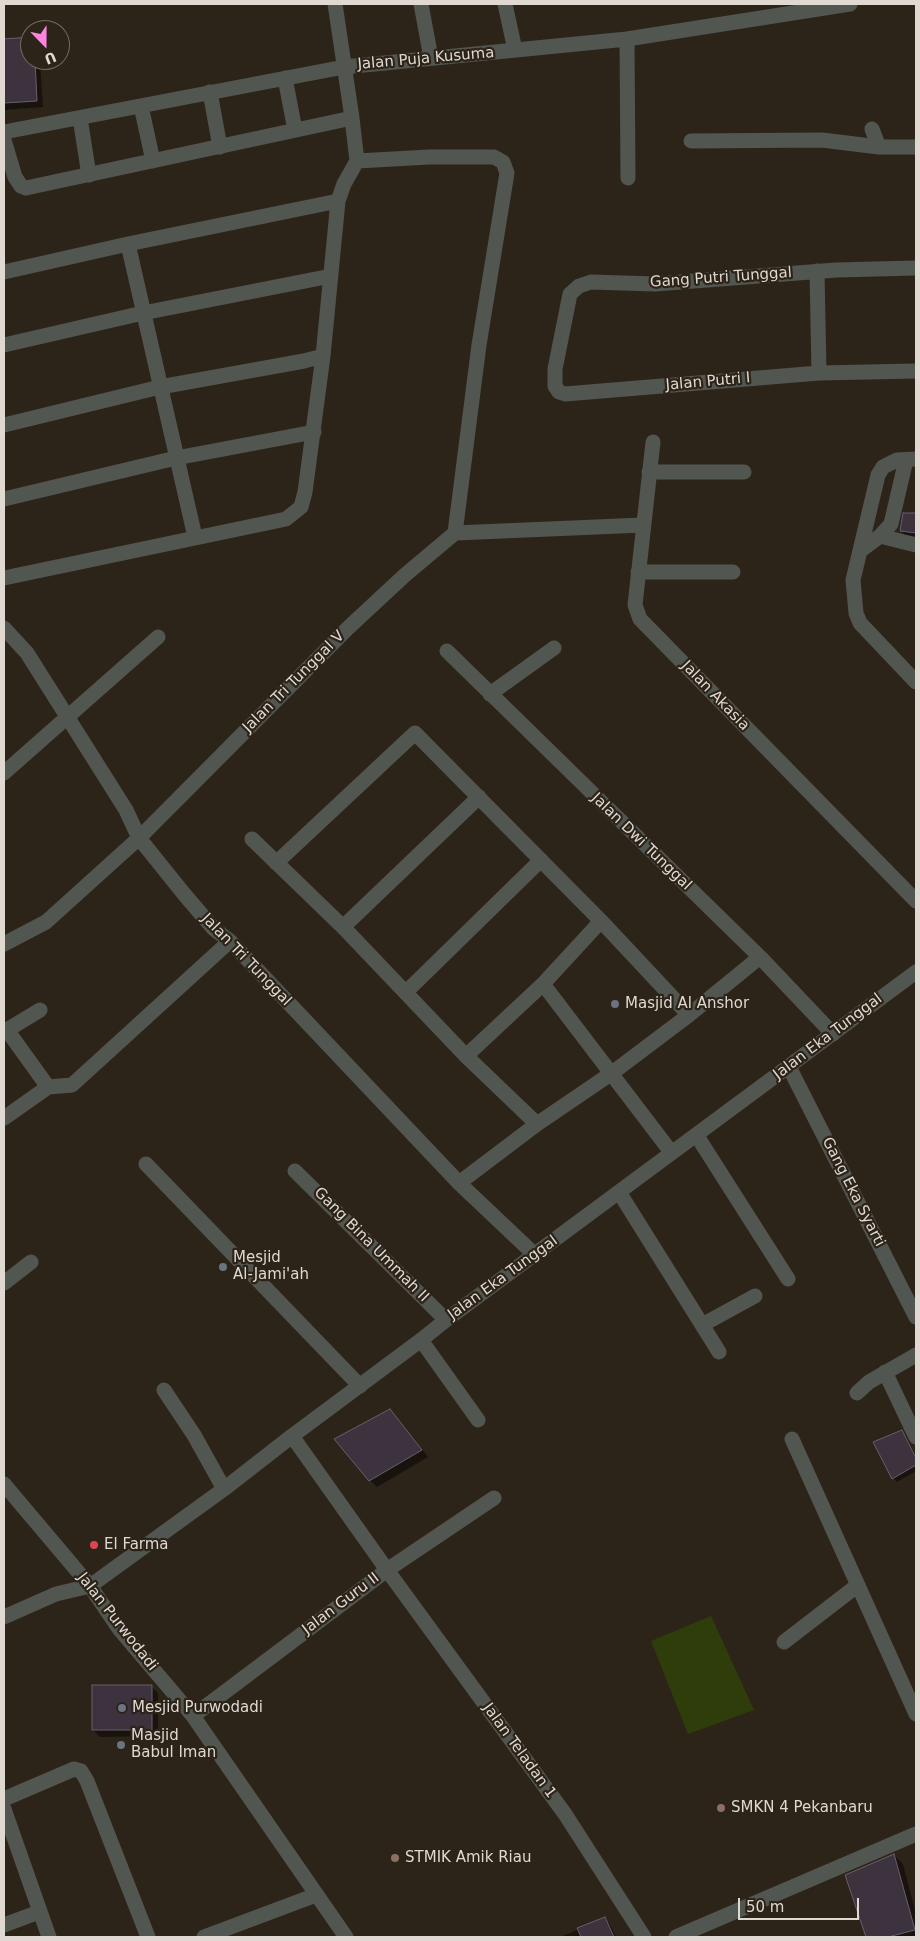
<!DOCTYPE html>
<html>
<head>
<meta charset="utf-8">
<style>
  body { margin:0 }
  #map { position:relative; width:920px; height:1941px; overflow:hidden; background:#2d2419; font-family:"DejaVu Sans",sans-serif }
  canvas { display:block }
  .frame { position:absolute; inset:0; border:5px solid #dfd9d2; pointer-events:none }
  .north { position:absolute; left:20px; top:20px; width:50px; height:50px; box-sizing:border-box; background:#2d2419; border:1px solid #746c63; border-radius:50%; rotate:158deg; font-size:14px; font-weight:700; line-height:20px; text-align:center; color:#dfd9d2 }
  .north::after { content:''; display:block; margin:auto; width:18px; height:22px; background:#fe85df; clip-path:polygon(50% 0,100% 100%,50% 72%,0 100%) }
  .scale { position:absolute; left:738px; top:1898px; width:121px; height:22px; box-sizing:border-box; border:2px solid #dfd9d2; border-top:0; padding-left:6px; font-size:15px; line-height:18px; white-space:nowrap; color:#dfd9d2; -webkit-text-stroke:4px #2d2419; paint-order:stroke }
</style>
</head>
<body>
<div id="map">
<canvas width="920" height="1941"></canvas>
<div class="frame"></div>
<div class="north">U</div>
<div class="scale">50 m</div>
</div>
<script>
const context = document.querySelector('canvas').getContext('2d');
context.lineJoin = 'round';
function fillPath(path, color) { context.fillStyle = color; context.fill(path, 'evenodd'); }
const toPath = rows => new Path2D(rows.map(r => 'M' + r).join(''));
function trace(path, color, width, dash) { context.strokeStyle = color; context.lineWidth = width; context.lineCap = dash ? 'butt' : 'round'; context.setLineDash(dash || []); context.stroke(path); }
function drawText(font, color, halo, rows, align = 'center') {
  context.font = font + ' "DejaVu Sans",sans-serif'; context.lineWidth = 4.5; context.setLineDash([]); context.textBaseline = 'middle'; context.strokeStyle = halo; context.fillStyle = color; for (const [text, x, y, turn = 0] of rows) {
    context.save(); context.translate(x, y); context.rotate((+turn || 0) * Math.PI / 180); context.textAlign = isNaN(turn) ? turn : align; if (halo) context.strokeText(text, 0, 0); context.fillText(text, 0, 0); context.restore();
  }
}
fillPath(toPath([
  [711,1616,754,1710,688,1734,651,1641]
]), '#2f3d0a');
fillPath(toPath([
  [30,39,30,60,40,60,43,107,4,110,4,40],
  [904,514,916,515,916,536,905,535,901,531],
  [390,1410,428,1457,377,1487,370,1480],
  [902,1432,906,1436,916,1456,916,1471,897,1482,893,1478],
  [151,1686,158,1693,158,1736,100,1737,93,1730],
  [894,1855,903,1864,916,1914,916,1937,868,1937,846,1875],
  [605,1919,609,1923,616,1937,560,1937]
]), '#0007');
const building = toPath([
  [30,37,30,60,35,60,37,101,4,103,4,39,30,37],
  [903,513,916,513,916,533,900,531,903,513],
  [390,1409,422,1450,369,1481,334,1439,390,1409],
  [902,1430,916,1458,916,1465,892,1479,873,1442,902,1430],
  [92,1685,152,1685,152,1730,92,1730,92,1685],
  [894,1854,915,1930,888,1937,866,1937,845,1875,894,1854],
  [605,1917,614,1937,581,1937,577,1928,605,1917]
]);
fillPath(building, '#3c333f');
trace(building, '#695f6c', 1);
trace(toPath([
  [421,4,431,58],
  [505,4,515,50],
  [627,39,628,178],
  [285,78,295,130],
  [210,92,220,147],
  [141,106,153,161],
  [80,118,89,175],
  [352,118,357,161],
  [872,129,879,147],
  [4,132,344,67,627,39,850,4],
  [4,140,15,177,21,186,26,188,352,118,335,4],
  [691,141,822,140,879,147,916,147],
  [128,244,195,537],
  [916,268,836,270,655,284,591,282,579,286,570,294,555,369,555,386,559,392,565,394,819,373,916,371],
  [817,271,819,373],
  [4,272,128,244,338,201],
  [4,345,143,313,331,276],
  [4,425,160,387,304,361,323,356],
  [653,442,635,605,640,619,916,901],
  [916,459,897,460,883,467,878,475,853,580,856,613,860,623,916,682],
  [649,472,744,472],
  [4,499,176,458,314,432],
  [880,536,916,545],
  [860,551,880,536,891,524,906,460],
  [638,572,733,572],
  [4,578,286,519,301,507,305,492,323,356,338,201,344,184,357,161,429,157,494,157,503,162,507,173,479,345,455,533,643,525],
  [4,628,27,653,126,810,139,838,184,894,214,929,230,941,459,1183,535,1255],
  [447,651,760,957,833,1034],
  [490,694,554,648],
  [4,773,158,637],
  [252,839,343,927,466,1056,537,1124],
  [276,863,415,733,601,921,689,1015],
  [343,927,479,797],
  [4,944,46,922,139,838,348,628,405,575,455,533],
  [543,984,671,1152],
  [406,992,541,860],
  [40,1010,7,1030,48,1087],
  [466,1056,543,984,601,921],
  [789,1067,916,1317],
  [4,1118,48,1087,72,1085,230,941],
  [697,1136,788,1279],
  [146,1164,360,1386],
  [295,1171,446,1320],
  [459,1183,537,1124,612,1073,689,1015,760,957],
  [619,1192,719,1352],
  [4,1283,31,1262],
  [702,1325,755,1296],
  [421,1340,478,1420],
  [885,1372,916,1437],
  [164,1390,194,1435,224,1489],
  [857,1393,869,1382,916,1355],
  [292,1436,387,1570,565,1814,644,1937],
  [792,1439,916,1714],
  [4,1484,90,1586,120,1630,193,1716,346,1937],
  [4,1617,56,1594,90,1586,224,1489,292,1436,421,1340,446,1320,916,972],
  [784,1642,858,1585],
  [193,1716,387,1570,494,1498],
  [4,1799,74,1769,81,1771,87,1781,148,1937],
  [4,1809,49,1937],
  [4,1925,39,1912],
  [204,1937,316,1895],
  [676,1937,916,1834]
]), '#525651', 15);
for (const [x, y, r, color] of [
  [615,1004,5,"#6b7280"],
  [223,1267,5,"#6b7280"],
  [94,1545,5,"#e0444e"],
  [122,1708,5,"#6b7280"],
  [121,1745,5,"#6b7280"],
  [721,1808,5,"#8d6e63"],
  [395,1858,5,"#8d6e63"]
]) { const dot = new Path2D(); dot.arc(x, y, r, 0, 2 * Math.PI); context.fillStyle = color; context.fill(dot); trace(dot, '#2d2419', 2); }
drawText('15px', '#dfd9d2', '#2d2419', [
  ["Jalan Puja Kusuma",426,59,-5],
  ["Gang Putri Tunggal",721,278,-4],
  ["Jalan Putri I",708,382,-5],
  ["Jalan Tri Tunggal V",294,682,-45],
  ["Jalan Akasia",715,696,46],
  ["Jalan Dwi Tunggal",641,842,44],
  ["Jalan Tri Tunggal",246,960,46],
  ["Jalan Eka Tunggal",828,1037,-37],
  ["Gang Eka Syarti",853,1192,63],
  ["Gang Bina Ummah II",371,1245,45],
  ["Jalan Eka Tunggal",503,1278,-36],
  ["Jalan Guru II",341,1604,-37],
  ["Jalan Purwodadi",117,1622,52],
  ["Jalan Teladan 1",519,1751,54]
]);
drawText('15px', '#dfd9d2', '#2d2419', [
  ["Masjid Al Anshor",625,1004],
  ["Mesjid",233,1258],
  ["Al-Jami'ah",233,1275],
  ["El Farma",104,1545],
  ["Mesjid Purwodadi",132,1708],
  ["Masjid",131,1736],
  ["Babul Iman",131,1753],
  ["SMKN 4 Pekanbaru",731,1808],
  ["STMIK Amik Riau",405,1858]
], 'left');
</script>
</body>
</html>
